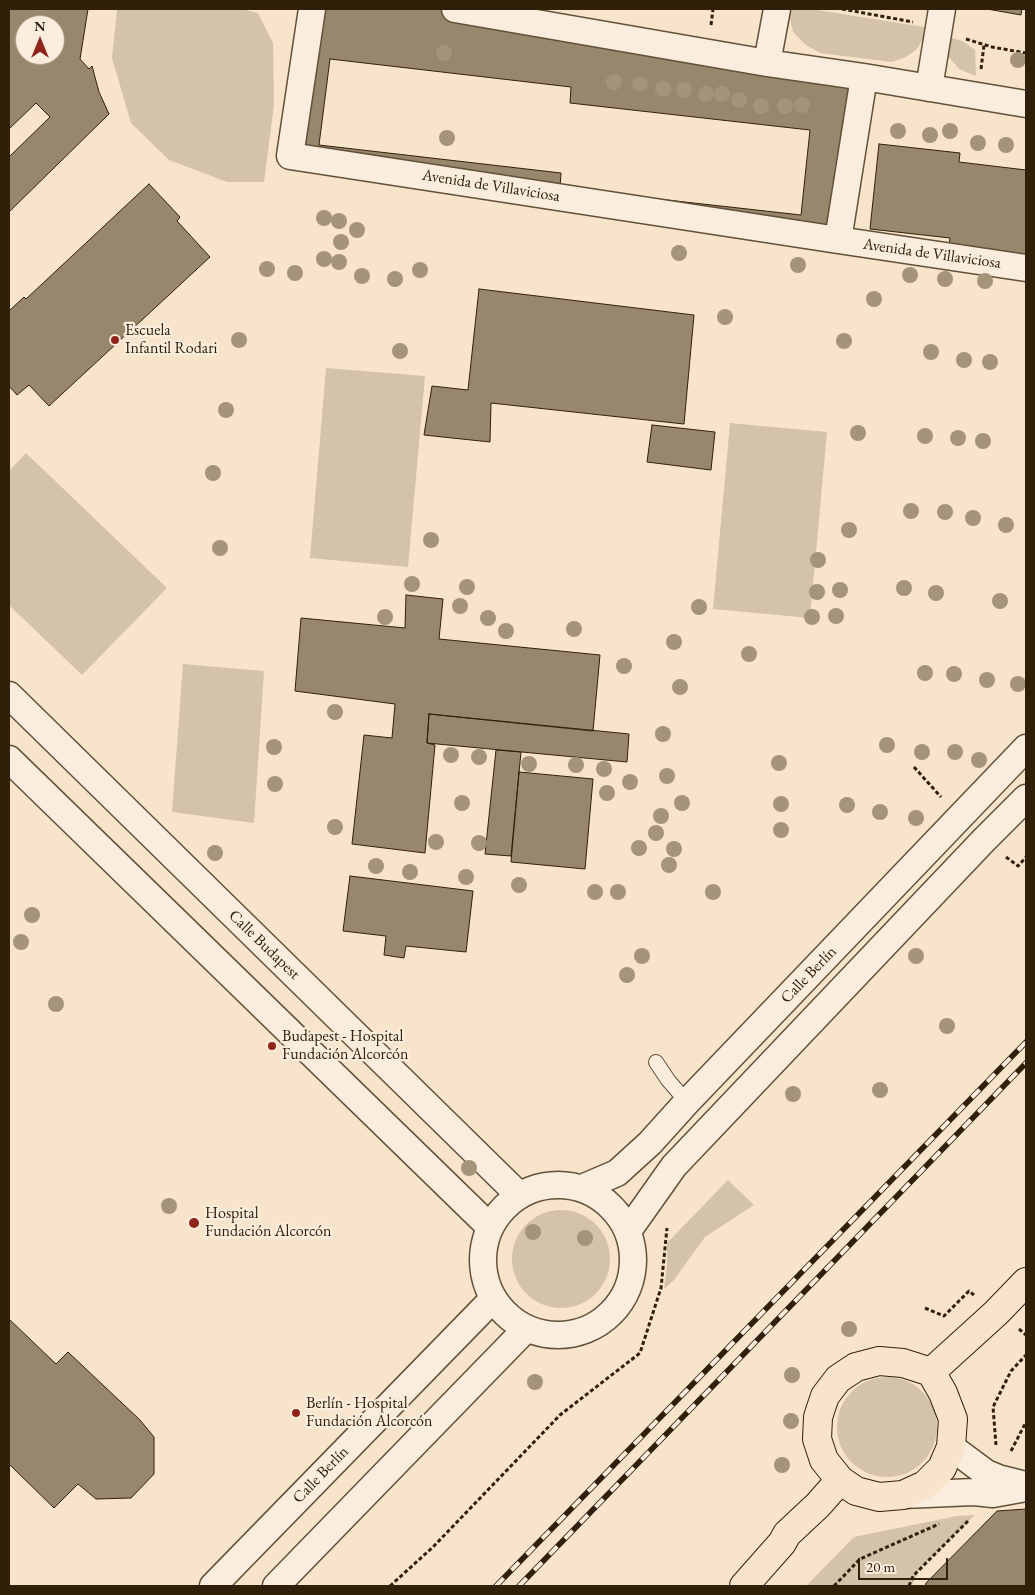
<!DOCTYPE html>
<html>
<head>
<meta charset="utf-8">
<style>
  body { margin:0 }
  #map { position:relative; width:1035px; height:1595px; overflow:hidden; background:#f7e4ca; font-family:"EB Garamond",serif }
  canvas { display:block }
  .frame { position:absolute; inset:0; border:10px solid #312009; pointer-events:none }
  .north { position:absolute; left:15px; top:15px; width:50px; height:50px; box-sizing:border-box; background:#faeddd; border:1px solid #aa9b88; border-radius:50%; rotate:0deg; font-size:14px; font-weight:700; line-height:20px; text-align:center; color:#312009 }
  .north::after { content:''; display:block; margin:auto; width:18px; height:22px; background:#8f2418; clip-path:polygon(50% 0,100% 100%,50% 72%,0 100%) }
  .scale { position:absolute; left:858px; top:1558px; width:90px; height:22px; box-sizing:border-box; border:2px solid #312009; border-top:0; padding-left:6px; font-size:15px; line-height:18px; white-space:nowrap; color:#312009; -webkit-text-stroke:4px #faeddd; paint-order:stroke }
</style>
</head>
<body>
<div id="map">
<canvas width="1035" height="1595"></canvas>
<div class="frame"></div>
<div class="north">N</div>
<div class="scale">20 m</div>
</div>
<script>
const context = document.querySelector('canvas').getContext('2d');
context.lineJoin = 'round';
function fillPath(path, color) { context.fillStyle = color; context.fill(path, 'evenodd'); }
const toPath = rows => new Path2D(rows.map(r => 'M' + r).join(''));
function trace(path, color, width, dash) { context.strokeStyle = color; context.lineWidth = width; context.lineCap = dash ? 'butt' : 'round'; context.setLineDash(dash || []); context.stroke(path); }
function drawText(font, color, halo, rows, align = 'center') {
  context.font = font + ' "EB Garamond",serif'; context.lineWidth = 4.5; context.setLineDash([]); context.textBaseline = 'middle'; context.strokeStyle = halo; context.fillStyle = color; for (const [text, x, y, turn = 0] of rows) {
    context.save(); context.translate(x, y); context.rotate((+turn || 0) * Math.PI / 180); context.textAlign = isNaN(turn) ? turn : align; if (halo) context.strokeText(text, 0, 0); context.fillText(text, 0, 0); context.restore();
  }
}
fillPath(toPath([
  [117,9,241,9,258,13,273,43,274,105,264,182,227,182,169,160,131,123,112,58],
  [789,9,811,9,924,27,923,39,916,50,906,57,892,62,820,53,806,45,793,32,789,15],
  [950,37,964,42,975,50,976,76,959,69,948,56,946,42],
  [326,368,425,376,408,567,310,558],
  [730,423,827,432,810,618,713,609],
  [26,453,167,588,82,675,9,605,9,471],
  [183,664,264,671,254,823,172,812],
  [728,1180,754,1205,705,1237,674,1280,664,1289,667,1266,667,1243],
  '512 1259a49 49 0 1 1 98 0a49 49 0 1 1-98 0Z',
  '837 1427a50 50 0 1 1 100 0a50 50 0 1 1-100 0Z',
  [975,1515,919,1570,912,1586,806,1586,854,1537,957,1516]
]), '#d5c3a9');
const building = toPath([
  [9,9,88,9,80,59,89,69,92,66,99,92,109,114,9,212,9,157,50,117,36,103,9,129,9,9],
  [25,25,55,25,55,55,25,55,25,25],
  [312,9,461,9,878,79,841,246,290,156,312,9],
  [987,9,1022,9,1021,15,987,9],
  [330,59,571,87,570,103,810,130,801,215,560,188,561,173,319,145,330,59],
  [879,144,960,153,959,162,1026,170,1026,256,949,247,950,238,870,229,879,144],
  [149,184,180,217,177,221,210,257,49,406,29,385,17,395,9,386,9,311,24,297,26,299,149,184],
  [479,289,694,315,684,424,491,403,490,442,424,435,432,386,468,390,479,289],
  [652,425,715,432,711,470,647,462,652,425],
  [406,595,443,599,439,639,600,655,593,731,429,714,427,743,435,745,425,853,352,844,364,735,392,738,395,704,295,691,301,618,405,628,406,595],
  [429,714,629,734,627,762,427,743,429,714],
  [496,750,521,752,511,856,485,854,496,750],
  [519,772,593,779,585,869,511,862,519,772],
  [350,876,473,891,466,952,406,946,404,958,384,955,386,936,343,931,350,876],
  [9,1319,56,1364,68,1352,140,1420,154,1437,154,1474,131,1498,96,1499,78,1484,54,1508,9,1464,9,1319],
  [1026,1509,1026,1586,925,1586,926,1583,997,1511,1026,1509]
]);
fillPath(building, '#98866d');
trace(building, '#312009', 1);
const service = toPath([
  [656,1062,668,1080,687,1102]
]);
const minor = toPath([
  [312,9,290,156,838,240,864,77],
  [455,9,767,63,864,77,1026,104],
  [767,63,777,9],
  [929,88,942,9],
  [838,240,1026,268],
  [9,695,519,1195],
  [9,759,490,1227],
  '483 1260a75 75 0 1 1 150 0a75 75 0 1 1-150 0Z',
  [582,1188,617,1173,650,1143,687,1102,1026,748],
  [628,1231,674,1166,984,840,1026,798],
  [951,1447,986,1473,998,1478,1026,1485],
  [903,1495,974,1492,993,1494,1026,1488],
  [213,1586,493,1299],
  [276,1586,526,1329]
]);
const primary = toPath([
  [879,1361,903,1363,931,1372,943,1393,953,1419,951,1447,942,1468,925,1485,903,1495,879,1497,856,1491,840,1480,824,1460,817,1439,818,1417,825,1396,838,1379,856,1367,879,1361],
  [931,1372,996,1313,1026,1282],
  [744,1586,782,1543,787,1534,818,1505,840,1480]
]);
trace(service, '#625139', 16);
trace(minor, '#625139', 29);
trace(primary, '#312009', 30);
trace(toPath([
  [842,9,913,22],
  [711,25,713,9],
  [966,39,992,47,1026,53],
  [981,69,984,45],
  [914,767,941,797],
  [1006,857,1018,866,1026,857],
  [925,1308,944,1316,969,1291,974,1295],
  [1019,1329,1026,1335],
  [996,1445,993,1407,1011,1371,1026,1355],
  [1011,1451,1026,1422],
  [390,1586,433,1547,560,1415,640,1353,661,1288,667,1228],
  [834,1586,860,1559,939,1524],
  [909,1586,913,1576,968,1521]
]), '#312009', 3, [4, 2.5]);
trace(service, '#faeddd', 14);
trace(minor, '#faeddd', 26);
trace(primary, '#f7e4ca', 28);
const rail = toPath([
  [496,1586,1026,1042],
  [519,1586,1026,1063]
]);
trace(rail, '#312009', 5.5);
trace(rail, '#faeddd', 4, [11]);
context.fillStyle = '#a5937a';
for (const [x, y] of [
  [444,53],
  [1018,60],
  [614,82],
  [640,84],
  [663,89],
  [684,90],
  [706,94],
  [722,94],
  [739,100],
  [802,105],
  [761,106],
  [785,106],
  [898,131],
  [950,131],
  [930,135],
  [447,138],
  [978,143],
  [1006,145],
  [324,218],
  [339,221],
  [357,230],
  [341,242],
  [679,253],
  [324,259],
  [339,262],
  [798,265],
  [267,269],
  [420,270],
  [295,273],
  [910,275],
  [362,276],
  [395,279],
  [945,279],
  [985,281],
  [874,299],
  [725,317],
  [239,340],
  [844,341],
  [400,351],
  [931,352],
  [964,360],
  [990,362],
  [226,410],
  [858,433],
  [925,436],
  [958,438],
  [983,441],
  [213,473],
  [911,511],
  [945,512],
  [973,518],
  [1006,525],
  [849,530],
  [431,540],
  [220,548],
  [818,560],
  [412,584],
  [467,587],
  [904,588],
  [840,590],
  [817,592],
  [936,593],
  [1000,601],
  [460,606],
  [699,607],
  [836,616],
  [385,617],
  [812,617],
  [488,618],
  [574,629],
  [506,631],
  [674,642],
  [749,654],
  [624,666],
  [925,673],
  [954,674],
  [987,680],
  [1018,684],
  [680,687],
  [335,712],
  [663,734],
  [887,745],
  [274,747],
  [922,752],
  [955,752],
  [451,755],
  [479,757],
  [979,760],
  [779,763],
  [529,764],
  [576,765],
  [604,769],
  [667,776],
  [630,782],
  [275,784],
  [607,793],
  [462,803],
  [682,803],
  [781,804],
  [847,805],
  [880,812],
  [661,816],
  [916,818],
  [335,827],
  [781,830],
  [656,833],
  [436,842],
  [479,843],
  [639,848],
  [674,849],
  [215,853],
  [669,865],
  [376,866],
  [410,872],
  [466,877],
  [519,885],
  [595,892],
  [618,892],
  [713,892],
  [32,915],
  [21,942],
  [642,956],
  [916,956],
  [627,975],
  [56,1004],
  [947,1026],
  [880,1090],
  [793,1094],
  [469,1168],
  [169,1206],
  [533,1232],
  [585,1238],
  [849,1329],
  [792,1375],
  [535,1382],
  [791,1421],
  [782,1465]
]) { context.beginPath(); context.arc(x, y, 8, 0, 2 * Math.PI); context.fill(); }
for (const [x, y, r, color] of [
  [115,340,5,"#8f2418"],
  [272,1046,5,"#8f2418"],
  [194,1223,6,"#8f2418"],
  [296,1413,5,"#8f2418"]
]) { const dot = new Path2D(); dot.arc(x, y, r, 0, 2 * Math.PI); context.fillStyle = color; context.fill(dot); trace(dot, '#faeddd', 2); }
drawText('16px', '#312009', '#faeddd', [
  ["Avenida de Villaviciosa",491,186,9],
  ["Avenida de Villaviciosa",932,254,8],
  ["Calle Budapest",264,945,44],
  ["Calle Berlín",809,975,-46],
  ["Calle Berlín",321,1475,-46]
]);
drawText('16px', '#312009', '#faeddd', [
  ["Escuela",125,331],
  ["Infantil Rodari",125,349],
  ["Budapest - Hospital",282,1037],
  ["Fundación Alcorcón",282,1055],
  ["Hospital",205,1214],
  ["Fundación Alcorcón",205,1232],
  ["Berlín - Hospital",306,1404],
  ["Fundación Alcorcón",306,1422]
], 'left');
</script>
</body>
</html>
